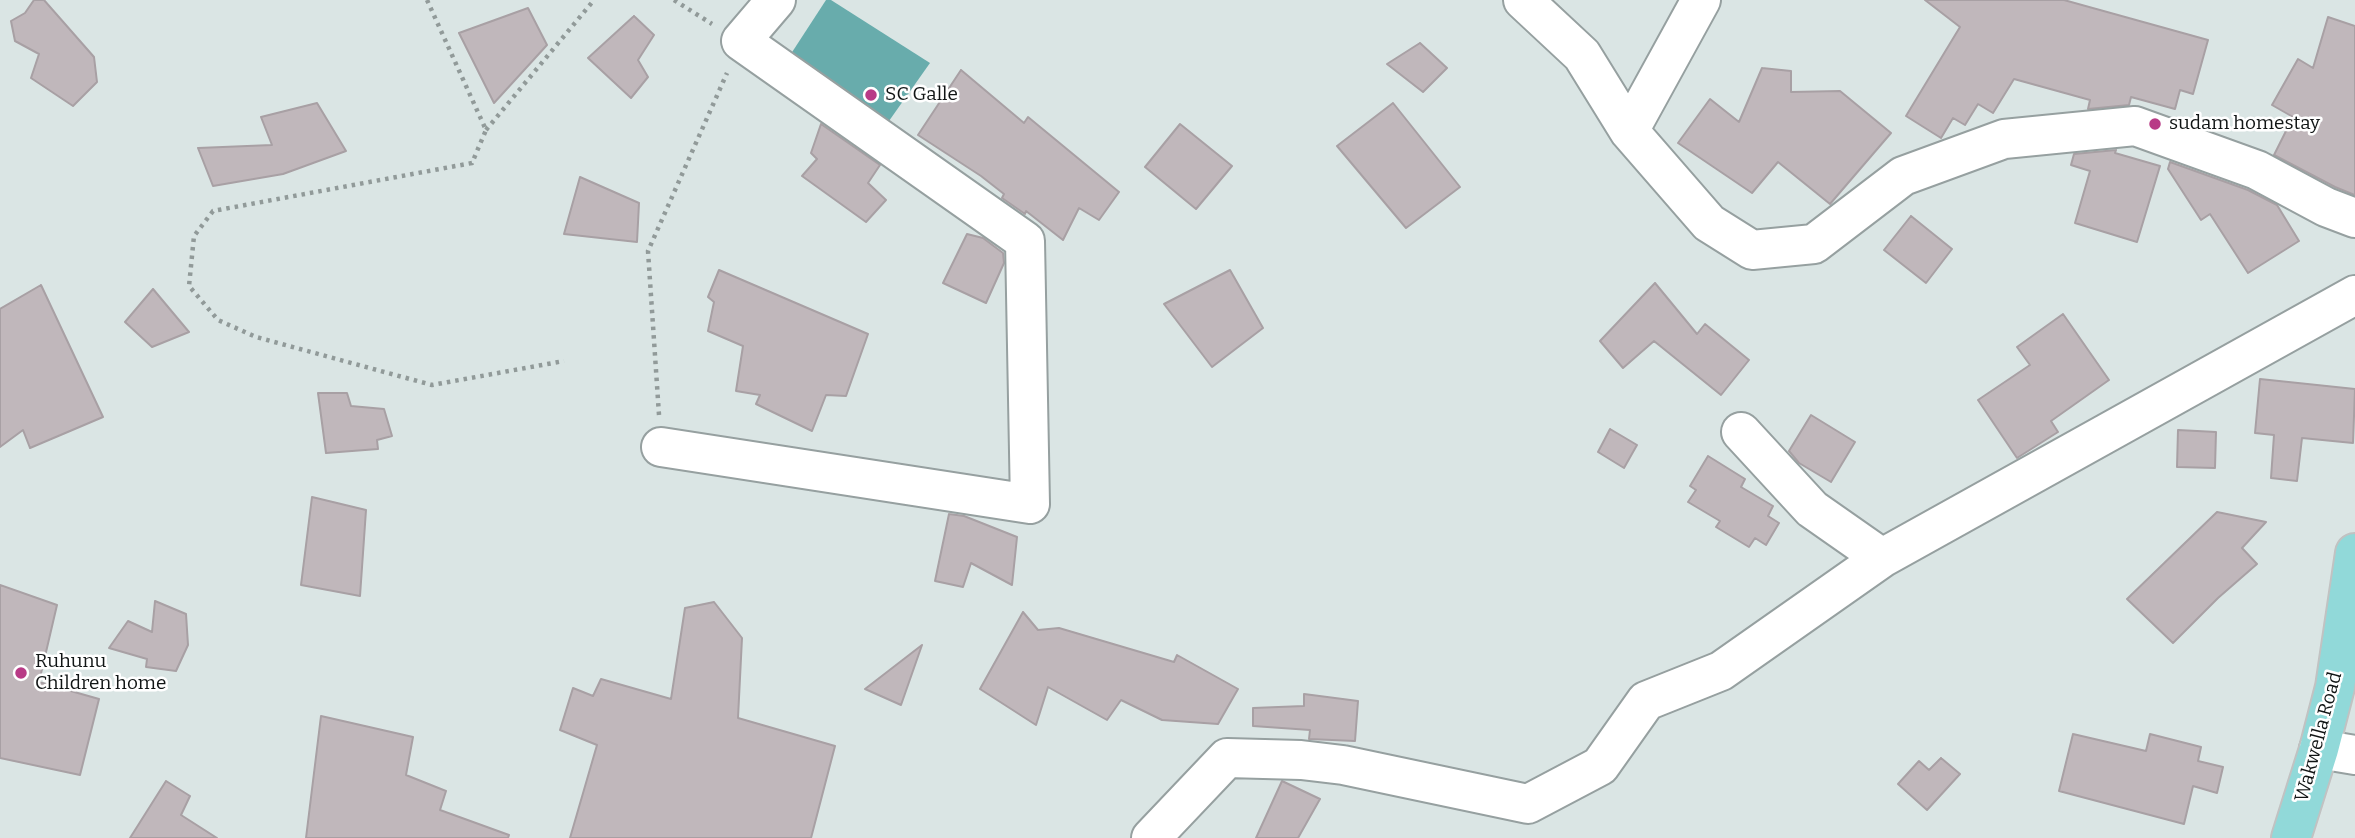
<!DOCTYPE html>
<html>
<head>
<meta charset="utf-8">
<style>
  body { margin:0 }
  canvas { display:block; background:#dae5e4 }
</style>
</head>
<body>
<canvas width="2355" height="838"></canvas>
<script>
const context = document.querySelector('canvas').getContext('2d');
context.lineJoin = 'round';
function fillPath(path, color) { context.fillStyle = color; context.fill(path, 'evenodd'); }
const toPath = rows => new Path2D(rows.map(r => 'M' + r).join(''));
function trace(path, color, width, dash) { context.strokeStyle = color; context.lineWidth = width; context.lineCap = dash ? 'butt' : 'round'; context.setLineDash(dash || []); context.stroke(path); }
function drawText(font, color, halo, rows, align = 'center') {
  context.font = font + ' Bitter,serif'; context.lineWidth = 5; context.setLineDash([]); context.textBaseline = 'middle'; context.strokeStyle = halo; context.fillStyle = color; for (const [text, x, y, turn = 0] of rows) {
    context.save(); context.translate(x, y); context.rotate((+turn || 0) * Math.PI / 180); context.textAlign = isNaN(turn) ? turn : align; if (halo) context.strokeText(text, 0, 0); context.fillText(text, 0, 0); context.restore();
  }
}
fillPath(toPath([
  [826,0,831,0,930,63,884,128,785,63]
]), '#68acac');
const building = toPath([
  [34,0,44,0,94,57,97,82,73,106,31,78,39,54,15,41,11,21,25,13,34,0],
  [1925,0,2064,0,2208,40,2193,94,2180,90,2175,109,2131,97,2129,105,2088,109,2090,100,2014,79,1993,113,1978,104,1965,125,1953,118,1941,138,1906,116,1960,27,1925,0],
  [528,8,547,45,494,103,459,33,528,8],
  [634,16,654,35,638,60,648,77,631,98,588,58,634,16],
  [2328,17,2355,26,2355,195,2335,187,2274,155,2293,117,2272,105,2298,59,2313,68,2328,17],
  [1420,43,1447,68,1423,92,1387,64,1420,43],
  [1762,68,1791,71,1791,92,1840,91,1891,133,1830,204,1778,162,1752,193,1678,143,1710,99,1739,122,1762,68],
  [961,70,1024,123,1028,117,1119,192,1099,220,1079,208,1063,240,1026,211,1025,214,1002,198,1004,194,981,176,918,135,961,70],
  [317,103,346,151,283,174,213,186,198,148,272,145,261,117,317,103],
  [1393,103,1460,187,1406,228,1337,146,1393,103],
  [821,124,880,165,868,183,886,200,866,222,802,176,817,159,811,153,821,124],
  [1180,124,1232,166,1196,209,1145,167,1180,124],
  [2116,150,2115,153,2160,166,2137,242,2075,223,2090,171,2071,165,2074,154,2116,150],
  [2170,162,2248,190,2277,205,2299,241,2248,273,2210,214,2201,220,2168,169,2170,162],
  [580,177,639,203,637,242,564,234,580,177],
  [1911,216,1952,249,1926,283,1884,250,1911,216],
  [967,234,983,238,1003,253,1004,263,986,303,943,283,967,234],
  [719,270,868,334,846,396,826,395,812,431,756,404,760,395,736,391,743,346,708,331,714,302,708,297,719,270],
  [1230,270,1263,328,1212,367,1164,304,1230,270],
  [1655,283,1697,334,1705,324,1749,360,1721,395,1654,341,1623,368,1600,341,1655,283],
  [41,285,103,417,30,448,23,430,0,447,0,309,41,285],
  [153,289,189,332,152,347,125,322,153,289],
  [2063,314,2109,380,2051,421,2058,432,2017,458,1978,400,2030,365,2017,347,2063,314],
  [2260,379,2355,389,2353,443,2302,438,2297,481,2271,478,2274,435,2255,433,2260,379],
  [318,393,347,393,351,406,384,409,392,436,377,440,378,449,326,453,318,393],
  [1811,415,1855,442,1831,482,1799,463,1789,451,1811,415],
  [1610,429,1637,445,1624,468,1598,452,1610,429],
  [2178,430,2216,432,2215,468,2177,467,2178,430],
  [1708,456,1745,479,1741,487,1773,506,1768,516,1779,523,1766,545,1755,538,1749,547,1716,527,1720,521,1688,502,1696,490,1690,486,1708,456],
  [312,497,366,510,360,596,301,585,312,497],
  [2217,512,2266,522,2242,548,2257,564,2218,598,2173,643,2127,599,2217,512],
  [949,514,964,516,1017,537,1012,585,971,563,963,587,935,581,949,514],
  [0,585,57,605,39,682,99,699,80,775,0,758,0,585],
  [155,601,186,614,188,645,176,671,146,667,147,659,109,648,128,621,152,632,155,601],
  [714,602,742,638,738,718,835,746,811,838,570,838,597,745,560,730,573,688,593,696,601,679,671,699,685,608,714,602],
  [1023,612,1038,630,1059,628,1174,662,1177,655,1238,689,1218,724,1162,720,1121,700,1107,720,1048,687,1036,725,980,689,1023,612],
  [922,645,901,705,865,689,922,645],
  [1304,694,1358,701,1355,741,1309,739,1310,730,1253,726,1253,708,1304,706,1304,694],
  [321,716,413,737,406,775,446,791,440,810,509,835,508,838,306,838,321,716],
  [2073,734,2146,751,2150,734,2201,747,2198,761,2223,767,2217,793,2193,786,2184,824,2059,791,2073,734],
  [1941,758,1960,774,1927,810,1898,784,1919,761,1929,770,1941,758],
  [166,781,190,796,181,815,217,838,130,838,166,781],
  [1282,781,1320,799,1298,838,1256,838,1282,781]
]);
fillPath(building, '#c0b7bb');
trace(building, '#a8a0a4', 2);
const minor = toPath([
  [1523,0,1582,55,1629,131,1709,223,1752,250,1814,244,1903,176,2004,139,2135,126,2257,170,2326,207,2355,218],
  [1629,131,1701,0],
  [1741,432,1812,509,1882,558],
  [661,447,1030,504,1025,241,741,41,776,0],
  [2319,749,2355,755],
  [1151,838,1227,758,1301,760,1343,765,1528,804,1600,766,1646,701,1721,671,1882,558,2355,295]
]);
const major = toPath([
  [2291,838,2319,749,2335,687,2355,553]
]);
trace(minor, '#96a0a0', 42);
trace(major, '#c1c2c2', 42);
trace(toPath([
  [427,0,486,130,472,163,213,211,194,236,189,286,218,320,256,337,432,385,564,361],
  [674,0,712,24],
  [486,130,594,0],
  [659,415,648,251,727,73]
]), '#919a99', 4.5, [3.5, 5]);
trace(minor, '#fff', 38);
trace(major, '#91d9d9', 38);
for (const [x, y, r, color] of [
  [871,95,7,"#b83a86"],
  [2155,124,7,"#b83a86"],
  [21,673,7,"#b83a86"]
]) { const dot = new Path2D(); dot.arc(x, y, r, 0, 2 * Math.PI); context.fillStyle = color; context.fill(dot); trace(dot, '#fff', 2.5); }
drawText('19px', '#111515', '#fff', [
  ["SC Galle",885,95],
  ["sudam homestay",2169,124],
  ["Ruhunu",35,662],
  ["Children home",35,684]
], 'left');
drawText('19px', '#111515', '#fff', [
  ["Wakwella Road",2319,737,-75]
]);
</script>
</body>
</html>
